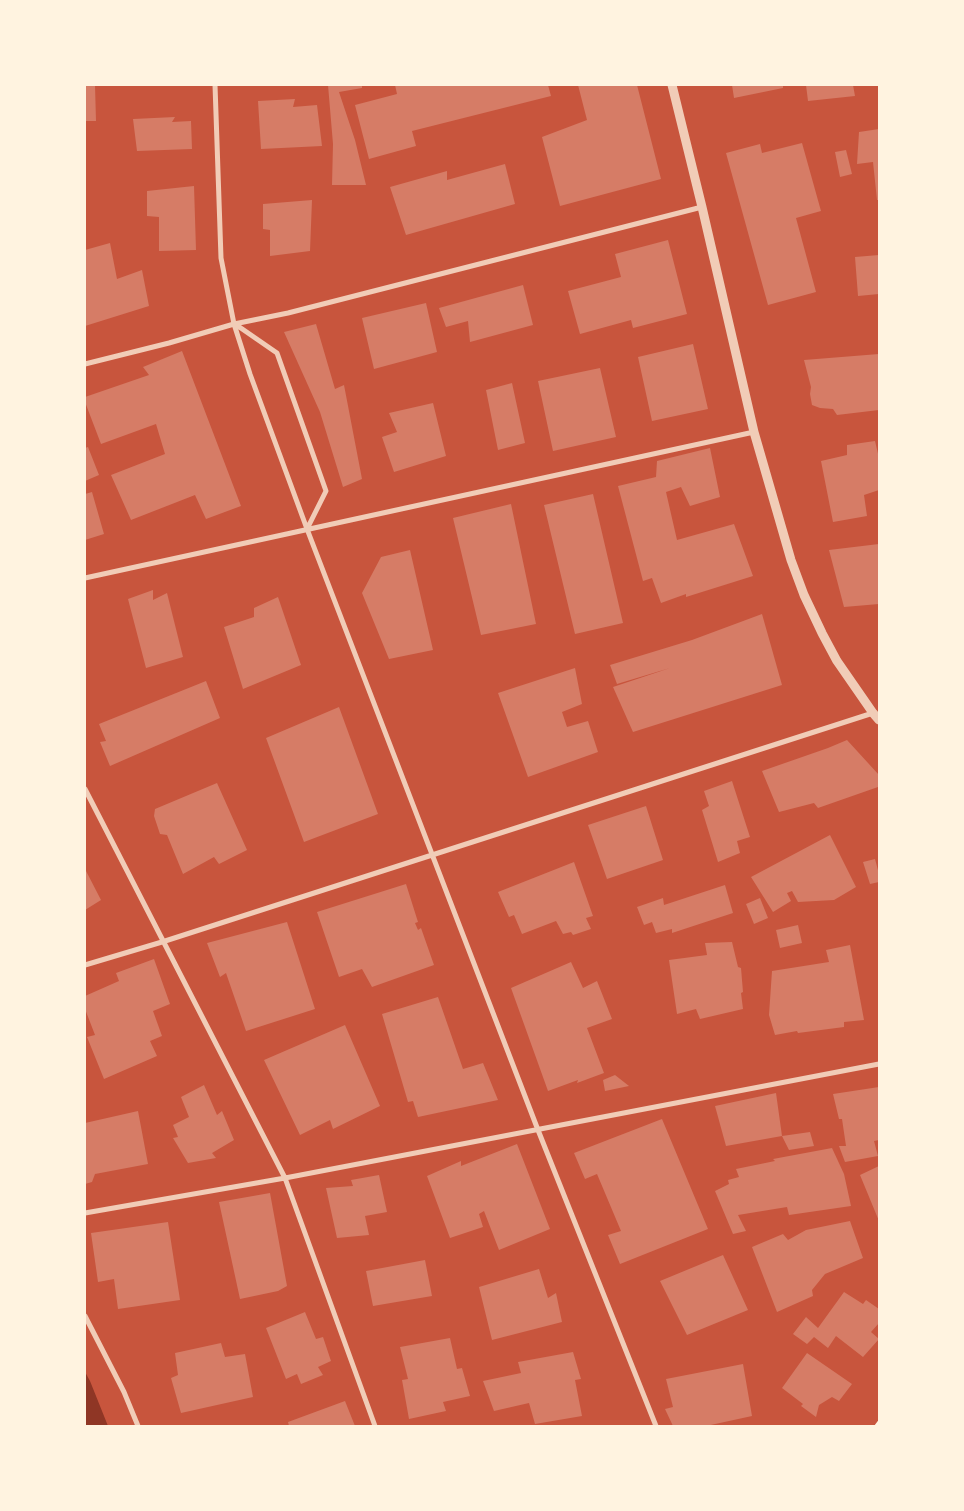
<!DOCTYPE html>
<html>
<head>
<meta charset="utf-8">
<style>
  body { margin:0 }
  #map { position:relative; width:964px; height:1511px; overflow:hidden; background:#c8553d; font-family:"Open Sans",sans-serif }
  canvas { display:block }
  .frame { position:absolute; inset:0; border:86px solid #fff3e0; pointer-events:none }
</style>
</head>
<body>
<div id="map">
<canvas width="964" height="1511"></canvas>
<div class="frame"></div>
</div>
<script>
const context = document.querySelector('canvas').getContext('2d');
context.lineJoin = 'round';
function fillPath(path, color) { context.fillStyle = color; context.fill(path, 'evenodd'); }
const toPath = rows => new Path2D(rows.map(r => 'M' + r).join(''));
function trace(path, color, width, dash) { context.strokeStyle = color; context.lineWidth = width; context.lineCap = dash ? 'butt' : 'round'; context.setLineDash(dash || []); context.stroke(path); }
fillPath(toPath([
  [85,1372,90,1381,108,1426,85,1426]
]), '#8f3625');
fillPath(toPath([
  [85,85,95,85,96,121,85,121],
  [328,85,362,85,362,88,339,92,355,140,366,185,332,185,333,144],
  [395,85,548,85,551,96,412,131,416,146,369,159,355,105,397,94],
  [578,85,637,85,661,179,560,206,542,137,587,120],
  [732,85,783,85,783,88,734,98],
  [806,85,853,85,855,96,808,101],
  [295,99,293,107,317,105,322,146,261,149,258,101],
  [175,117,172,122,191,121,192,149,137,151,133,119],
  [879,129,879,200,877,200,873,162,857,164,859,132],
  [802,143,821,211,796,218,816,292,768,305,726,153,760,144,762,153],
  [846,150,852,174,840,177,835,152],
  [505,164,515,204,406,235,390,187,447,171,447,180],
  [194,186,196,250,159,251,159,217,147,216,147,191],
  [312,200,310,251,270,256,270,230,263,229,263,204],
  [668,240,687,314,633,328,631,320,580,334,568,291,621,277,615,254],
  [110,243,117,279,142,270,149,306,85,326,85,250],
  [879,255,879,294,858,296,855,257],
  [523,285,533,325,470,342,468,321,446,327,439,308],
  [426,303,437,352,374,369,362,318],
  [316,324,335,389,344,385,362,479,343,487,320,412,284,332],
  [693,344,708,409,652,421,638,357],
  [182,351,241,506,206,519,195,495,131,520,111,475,165,454,156,424,101,444,85,402,85,397,149,375,143,367],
  [879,354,879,410,837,415,833,409,820,408,812,405,810,394,811,387,804,360],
  [600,368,616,437,553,451,538,381],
  [512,383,525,443,498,450,486,390],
  [433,403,446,456,394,472,382,437,397,432,389,413],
  [875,441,879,458,879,490,864,495,867,516,833,522,821,461,847,455,847,445],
  [88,447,99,475,85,481,85,448],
  [710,448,720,497,690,506,681,487,666,492,677,540,734,524,753,576,686,597,686,594,661,603,652,578,643,581,618,486,656,477,657,461],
  [92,492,104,534,85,540,85,494],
  [593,494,623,623,575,634,544,505],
  [511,504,536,624,481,635,453,518],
  [879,544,879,604,844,607,829,550],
  [410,550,433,650,389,659,362,593,381,557],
  [153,590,153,600,167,593,183,657,146,668,128,599],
  [278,597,301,665,243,689,224,627,254,617,254,608],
  [762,614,782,685,633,732,613,687,670,668,617,684,610,665,692,640],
  [575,668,582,704,562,712,567,727,588,721,598,752,528,777,498,693],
  [206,681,220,718,110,766,100,742,106,741,99,724],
  [339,707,378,814,304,842,266,738],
  [847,740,879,775,878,787,818,808,814,803,779,812,762,771,828,748],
  [732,781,750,837,737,841,740,853,718,862,702,810,709,806,704,791],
  [217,783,247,850,219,864,214,857,183,874,167,835,160,834,154,816,155,809],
  [646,806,663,860,607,879,588,825],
  [830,835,856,887,834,900,798,902,792,891,787,893,791,901,773,912,751,877],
  [875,859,879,874,879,882,870,884,863,862],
  [574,862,593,916,586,918,591,929,573,935,571,932,563,934,556,921,522,934,514,915,509,917,498,892],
  [85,869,101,900,85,910],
  [406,884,418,922,415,923,418,930,421,928,434,965,372,987,362,969,339,977,317,912],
  [725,885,733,913,672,933,672,929,656,933,652,922,644,925,637,907,663,898,664,905],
  [760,898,768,918,754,924,746,904],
  [287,922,315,1009,246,1031,226,973,220,977,207,943],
  [798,925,802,943,780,948,776,930],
  [732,942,738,967,741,968,743,992,741,993,743,1009,700,1019,696,1009,677,1014,669,960,707,955,705,943],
  [850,945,864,1020,844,1022,844,1027,798,1033,797,1031,775,1035,769,1015,772,971,829,962,826,950],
  [154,959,170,1004,153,1011,162,1036,150,1041,157,1056,104,1079,87,1037,95,1035,85,1009,85,996,119,981,116,973],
  [571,962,583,988,597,981,612,1019,587,1028,604,1073,577,1083,578,1080,548,1091,511,988],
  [438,997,463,1069,483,1063,498,1100,418,1117,413,1101,408,1102,382,1014],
  [345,1025,380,1106,333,1129,330,1120,300,1135,264,1060],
  [615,1075,629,1086,605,1091,603,1080],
  [204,1085,217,1115,222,1111,234,1140,212,1153,216,1158,188,1163,173,1138,178,1137,173,1125,189,1117,181,1097],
  [879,1087,879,1140,874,1141,878,1156,845,1162,839,1146,846,1146,842,1119,839,1119,833,1094],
  [776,1093,782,1136,810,1132,814,1146,789,1150,782,1136,726,1146,715,1106],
  [138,1111,148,1164,95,1174,92,1182,85,1184,85,1123],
  [662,1119,708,1229,620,1264,608,1235,621,1231,597,1174,585,1179,574,1153],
  [517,1144,550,1229,499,1250,484,1211,479,1214,483,1227,450,1238,427,1176,461,1161,461,1166],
  [832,1148,844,1174,851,1206,789,1215,787,1207,738,1215,746,1231,733,1234,715,1191,729,1184,728,1180,739,1177,736,1169,775,1161,773,1159],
  [879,1166,879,1221,860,1175],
  [379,1175,387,1212,365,1216,369,1235,337,1238,326,1188,353,1186,351,1180],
  [270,1193,287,1286,278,1291,240,1299,219,1202],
  [850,1221,863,1258,825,1274,812,1290,813,1296,777,1312,752,1247,783,1234,788,1240,806,1230],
  [168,1222,180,1300,118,1309,114,1279,98,1282,91,1233],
  [723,1255,748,1310,687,1335,660,1281],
  [425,1260,432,1296,373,1306,366,1271],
  [539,1269,548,1298,556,1293,562,1322,492,1340,479,1287],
  [844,1292,863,1304,866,1300,879,1309,879,1323,871,1332,879,1339,863,1357,836,1336,828,1348,814,1337,807,1344,793,1334,806,1317,818,1328],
  [305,1312,316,1339,323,1337,331,1361,318,1367,323,1375,301,1384,297,1374,286,1379,266,1328],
  [450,1338,457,1369,462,1368,470,1396,443,1402,446,1411,409,1419,402,1380,408,1379,400,1347],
  [221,1343,225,1357,245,1354,253,1397,181,1413,171,1378,178,1375,175,1353],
  [573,1352,581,1379,575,1380,582,1416,535,1424,529,1403,494,1411,483,1381,521,1373,518,1362],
  [807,1353,852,1384,839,1401,832,1397,819,1405,816,1417,801,1406,803,1404,782,1388],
  [743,1364,752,1416,706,1426,673,1426,665,1409,673,1407,666,1379],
  [345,1401,355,1426,289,1426,288,1422]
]), '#d67c66');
trace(toPath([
  [876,1426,879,1422]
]), '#fff3e0', 3);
trace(toPath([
  [215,85,221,258,234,324,250,374,307,529,538,1130,656,1426],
  [235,324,277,353,326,491,307,529],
  [85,364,169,343,234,324,288,313,702,207],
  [85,578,754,432],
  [85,789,285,1178,375,1426],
  [85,965,162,942,873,713],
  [85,1213,285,1178,879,1064],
  [85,1316,124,1392,138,1426]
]), '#f1ccb7', 5);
trace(toPath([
  [672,85,702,207,754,432,791,560,804,595,822,633,837,661,873,713,879,720]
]), '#f1ccb7', 9);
</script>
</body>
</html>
